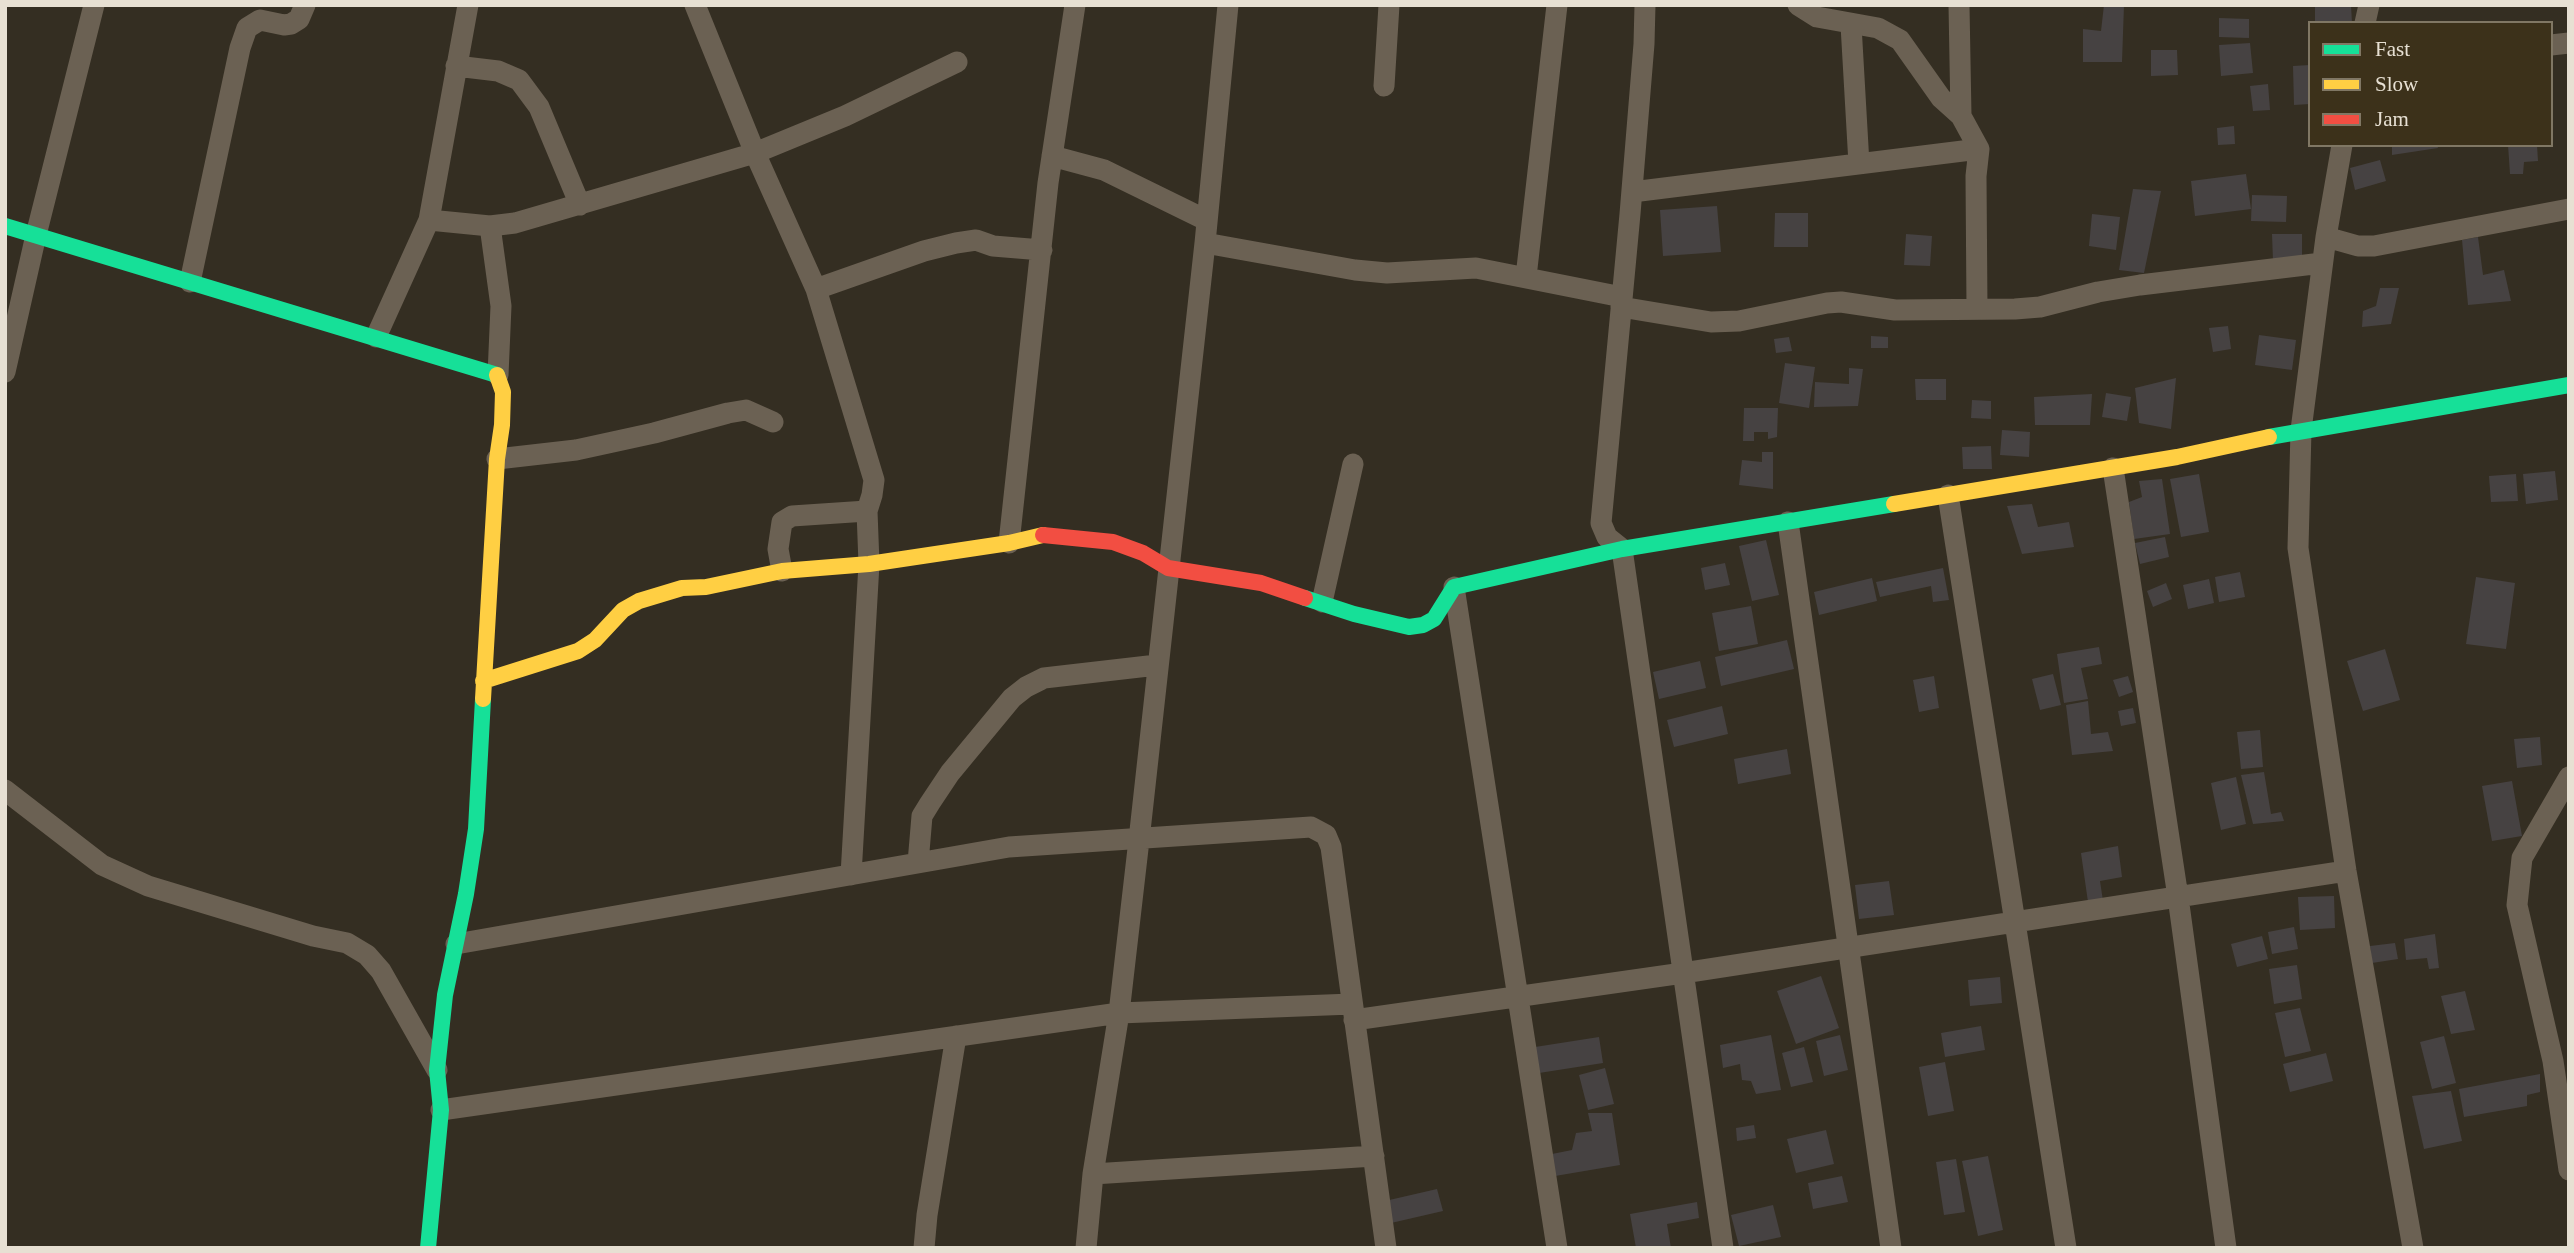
<!DOCTYPE html>
<html>
<head>
<meta charset="utf-8">
<style>
  body { margin:0 }
  #map { position:relative; width:2574px; height:1253px; overflow:hidden; background:#342e22; font-family:"Times New Roman",serif }
  canvas { display:block }
  .frame { position:absolute; inset:0; border:7px solid #e7e0d3; pointer-events:none }
  .legend { position:absolute; left:2308px; top:21px; width:245px; height:126px; box-sizing:border-box; background:#3c311a; border:2px solid #807764; margin:0; padding:9px 12px; list-style:none; font-size:21px; color:#e7e0d3 }
  .legend li { display:flex; align-items:center; gap:14px; height:35px }
  .legend b { width:35px; border:2px solid #807764 }
</style>
</head>
<body>
<div id="map">
<canvas width="2574" height="1253"></canvas>
<div class="frame"></div>
<ul class="legend">
<li><b style="height:9px;background:#16e098"></b>Fast</li>
<li><b style="height:9px;background:#ffcf43"></b>Slow</li>
<li><b style="height:9px;background:#f24e42"></b>Jam</li>
</ul>
</div>
<script>
const context = document.querySelector('canvas').getContext('2d');
context.lineJoin = 'round';
function fillPath(path, color) { context.fillStyle = color; context.fill(path, 'evenodd'); }
const toPath = rows => new Path2D(rows.map(r => 'M' + r).join(''));
function trace(path, color, width, dash) { context.strokeStyle = color; context.lineWidth = width; context.lineCap = dash ? 'butt' : 'round'; context.setLineDash(dash || []); context.stroke(path); }
fillPath(toPath([
  [2104,5,2124,5,2122,62,2083,62,2083,29,2101,31],
  [2315,5,2351,5,2352,23,2315,23],
  [2219,18,2249,19,2249,38,2219,37],
  [2250,43,2253,73,2221,76,2219,45],
  [2151,50,2177,50,2178,75,2151,76],
  [2310,65,2310,104,2294,105,2293,66],
  [2268,84,2270,110,2253,111,2250,86],
  [2234,126,2235,144,2218,145,2217,128],
  [2392,145,2437,145,2438,148,2392,155],
  [2508,145,2537,145,2538,161,2524,162,2523,174,2510,174],
  [2380,160,2386,181,2355,190,2350,168],
  [2246,174,2251,209,2195,216,2191,181],
  [2133,189,2161,191,2144,273,2119,270],
  [2252,195,2287,196,2286,222,2251,221],
  [1717,206,1721,252,1663,256,1660,210],
  [1775,213,1808,213,1808,247,1774,247],
  [2092,214,2120,217,2116,250,2089,246],
  [1906,234,1932,236,1930,266,1904,265],
  [2272,234,2302,234,2302,261,2273,261],
  [2478,237,2483,275,2504,270,2511,301,2468,305,2462,240],
  [2380,288,2399,288,2391,324,2362,327,2363,311,2376,306],
  [2228,326,2231,349,2213,352,2209,328],
  [2259,335,2296,340,2292,370,2255,365],
  [1871,336,1888,337,1888,348,1871,348],
  [1789,337,1792,351,1776,353,1774,339],
  [1785,363,1815,367,1809,408,1779,403],
  [1849,368,1863,369,1858,406,1814,407,1815,382,1849,384],
  [2176,378,2171,429,2139,423,2135,388],
  [1915,379,1946,379,1946,400,1916,400],
  [2106,393,2131,397,2127,421,2102,417],
  [2092,394,2090,425,2035,425,2034,397],
  [1972,400,1991,401,1991,419,1971,418],
  [1744,408,1778,408,1777,437,1768,439,1768,432,1754,432,1754,441,1743,441],
  [2002,430,2030,432,2029,457,2000,455],
  [1991,446,1992,469,1963,469,1962,447],
  [1762,452,1773,452,1773,489,1739,485,1742,460,1762,462],
  [2555,471,2558,500,2526,504,2523,474],
  [2199,474,2209,532,2181,537,2170,479],
  [2516,474,2518,501,2491,502,2489,476],
  [2162,479,2170,534,2134,539,2129,502,2142,497,2139,481],
  [2032,504,2038,527,2069,522,2074,547,2022,554,2007,506],
  [2165,537,2169,557,2140,564,2135,543],
  [1766,540,1779,595,1752,601,1739,546],
  [1725,563,1730,585,1705,590,1701,568],
  [1943,568,1949,600,1933,602,1931,586,1880,597,1876,582],
  [2240,572,2245,597,2219,602,2215,577],
  [2476,577,2515,583,2506,649,2466,644],
  [1872,578,1877,601,1819,615,1814,592],
  [2209,579,2214,603,2188,609,2183,585],
  [2166,583,2172,599,2153,607,2147,591],
  [1751,606,1758,644,1719,651,1712,613],
  [1787,640,1794,669,1721,686,1715,657],
  [2099,647,2102,664,2081,668,2088,699,2064,703,2057,654],
  [2385,649,2400,700,2363,711,2347,661],
  [1700,661,1706,688,1659,699,1653,672],
  [2053,674,2061,705,2040,710,2032,679],
  [1934,676,1939,708,1919,712,1913,680],
  [2128,676,2133,692,2119,697,2113,680],
  [2088,701,2091,734,2108,732,2113,751,2072,755,2066,705],
  [1722,706,1728,734,1674,747,1667,720],
  [2133,708,2136,723,2121,726,2118,711],
  [2260,730,2263,767,2241,769,2237,732],
  [2540,737,2542,765,2517,768,2514,739],
  [1787,749,1791,774,1738,784,1734,759],
  [2264,772,2271,814,2281,812,2284,821,2253,824,2241,775],
  [2236,777,2246,824,2221,830,2211,783],
  [2512,781,2522,836,2492,841,2482,786],
  [2118,846,2122,877,2100,881,2103,901,2088,902,2081,853],
  [1889,881,1894,915,1859,919,1855,885],
  [2334,896,2335,928,2300,930,2298,897],
  [2294,927,2298,949,2272,954,2268,932],
  [2435,934,2439,968,2429,969,2427,958,2406,960,2404,939],
  [2262,936,2268,959,2237,967,2231,944],
  [2395,943,2398,959,2372,963,2370,946],
  [2297,965,2302,999,2274,1004,2269,969],
  [1821,976,1839,1028,1796,1044,1777,991],
  [2000,977,2002,1003,1970,1006,1968,980],
  [2465,991,2475,1030,2451,1034,2441,996],
  [2300,1008,2311,1051,2285,1057,2275,1013],
  [1981,1026,1985,1050,1945,1057,1941,1033],
  [1771,1035,1781,1090,1756,1094,1751,1081,1742,1080,1740,1064,1723,1068,1720,1045],
  [1840,1035,1848,1070,1824,1076,1816,1041],
  [2444,1036,2456,1083,2432,1089,2420,1042],
  [1599,1037,1603,1063,1539,1073,1535,1047],
  [1804,1047,1813,1082,1791,1087,1782,1053],
  [2326,1053,2333,1081,2290,1092,2283,1064],
  [1945,1062,1954,1111,1928,1116,1919,1067],
  [1605,1068,1614,1104,1588,1110,1579,1075],
  [2540,1074,2540,1092,2527,1095,2527,1106,2464,1117,2459,1089],
  [2451,1091,2462,1141,2424,1149,2412,1096],
  [1588,1113,1612,1113,1620,1165,1555,1176,1552,1154,1572,1150,1576,1133,1592,1131],
  [1754,1125,1756,1138,1737,1141,1736,1128],
  [1826,1130,1834,1164,1796,1173,1787,1139],
  [1988,1156,2003,1230,1978,1236,1962,1161],
  [1956,1159,1965,1212,1944,1215,1936,1162],
  [1842,1176,1848,1202,1813,1209,1808,1183],
  [1437,1189,1443,1211,1391,1223,1385,1201],
  [1697,1202,1699,1218,1667,1224,1671,1248,1636,1248,1630,1214],
  [1773,1205,1781,1237,1739,1246,1731,1215]
]), '#464242');
trace(toPath([
  [695,5,755,153,816,289,874,480,872,495,867,511,792,516,782,522,778,549,782,571],
  [1645,5,1644,44,1630,214,1601,523,1607,537,1622,549,1723,1248],
  [1798,5,1817,17,1878,28,1900,40,1941,98,1961,116,1979,149,1976,176,1977,309],
  [1959,5,1961,116],
  [2365,23,2369,5],
  [1851,25,1859,164],
  [2551,45,2569,43],
  [456,66,498,71,519,80,539,107,580,205],
  [1384,86,1389,5],
  [2342,145,2326,237,2301,430,2298,548,2346,871,2413,1248],
  [1052,156,1104,170,1206,220],
  [1632,192,1979,149],
  [429,220,490,226,515,223,755,153,845,116,957,62],
  [490,226,501,306,498,375],
  [2326,237,2358,246,2374,246,2569,209],
  [1205,243,1355,270,1387,273,1476,268,1622,297],
  [1526,277,1557,5],
  [190,282,240,48,247,28,260,20,284,25,291,24,299,19,305,5],
  [816,289,924,251,956,243,976,240,993,246,1042,250],
  [1621,307,1711,322,1739,321,1827,303,1841,302,1895,310,2015,309,2040,307,2098,292,2140,285,2322,263],
  [376,337,429,220,468,5],
  [5,372,36,235,94,5],
  [497,459,576,450,654,433,728,413,746,410,773,422],
  [2113,468,2178,897,2226,1248],
  [1948,495,2066,1248],
  [1788,522,1891,1248],
  [1009,543,1048,183,1075,5],
  [1454,587,1557,1248],
  [1322,602,1353,464],
  [2569,777,2522,858,2517,905,2553,1061,2569,1170],
  [5,790,102,865,148,886,313,936,347,943,367,955,381,971,437,1070],
  [918,863,922,816,930,803,950,773,1012,698,1026,687,1044,678,1157,665],
  [851,875,869,564,867,511],
  [456,944,1009,847,1311,827,1326,835,1331,847,1386,1248],
  [1354,1020,1683,973,2346,871],
  [441,1110,1119,1013,1352,1004],
  [1093,1174,1374,1156],
  [924,1248,927,1215,956,1036],
  [1086,1248,1093,1174,1119,1013,1139,840,1205,243,1228,5]
]), '#6b6153', 21);
trace(toPath([
  [5,226,497,375],
  [2269,437,2569,385],
  [1305,598,1354,614,1409,627,1423,625,1434,619,1454,587,1622,549,1894,504],
  [428,1248,441,1110,437,1070,445,995,466,894,476,829,483,699]
]), '#16e098', 16);
trace(toPath([
  [1894,504,2177,457,2269,437],
  [483,681,578,651,595,640,623,610,639,601,682,588,706,587,782,571,869,564,1009,543,1043,535],
  [483,699,497,459,502,425,503,392,497,375]
]), '#ffcf43', 16);
trace(toPath([
  [1043,535,1113,542,1143,553,1168,568,1261,583,1305,598]
]), '#f24e42', 16);
</script>
</body>
</html>
